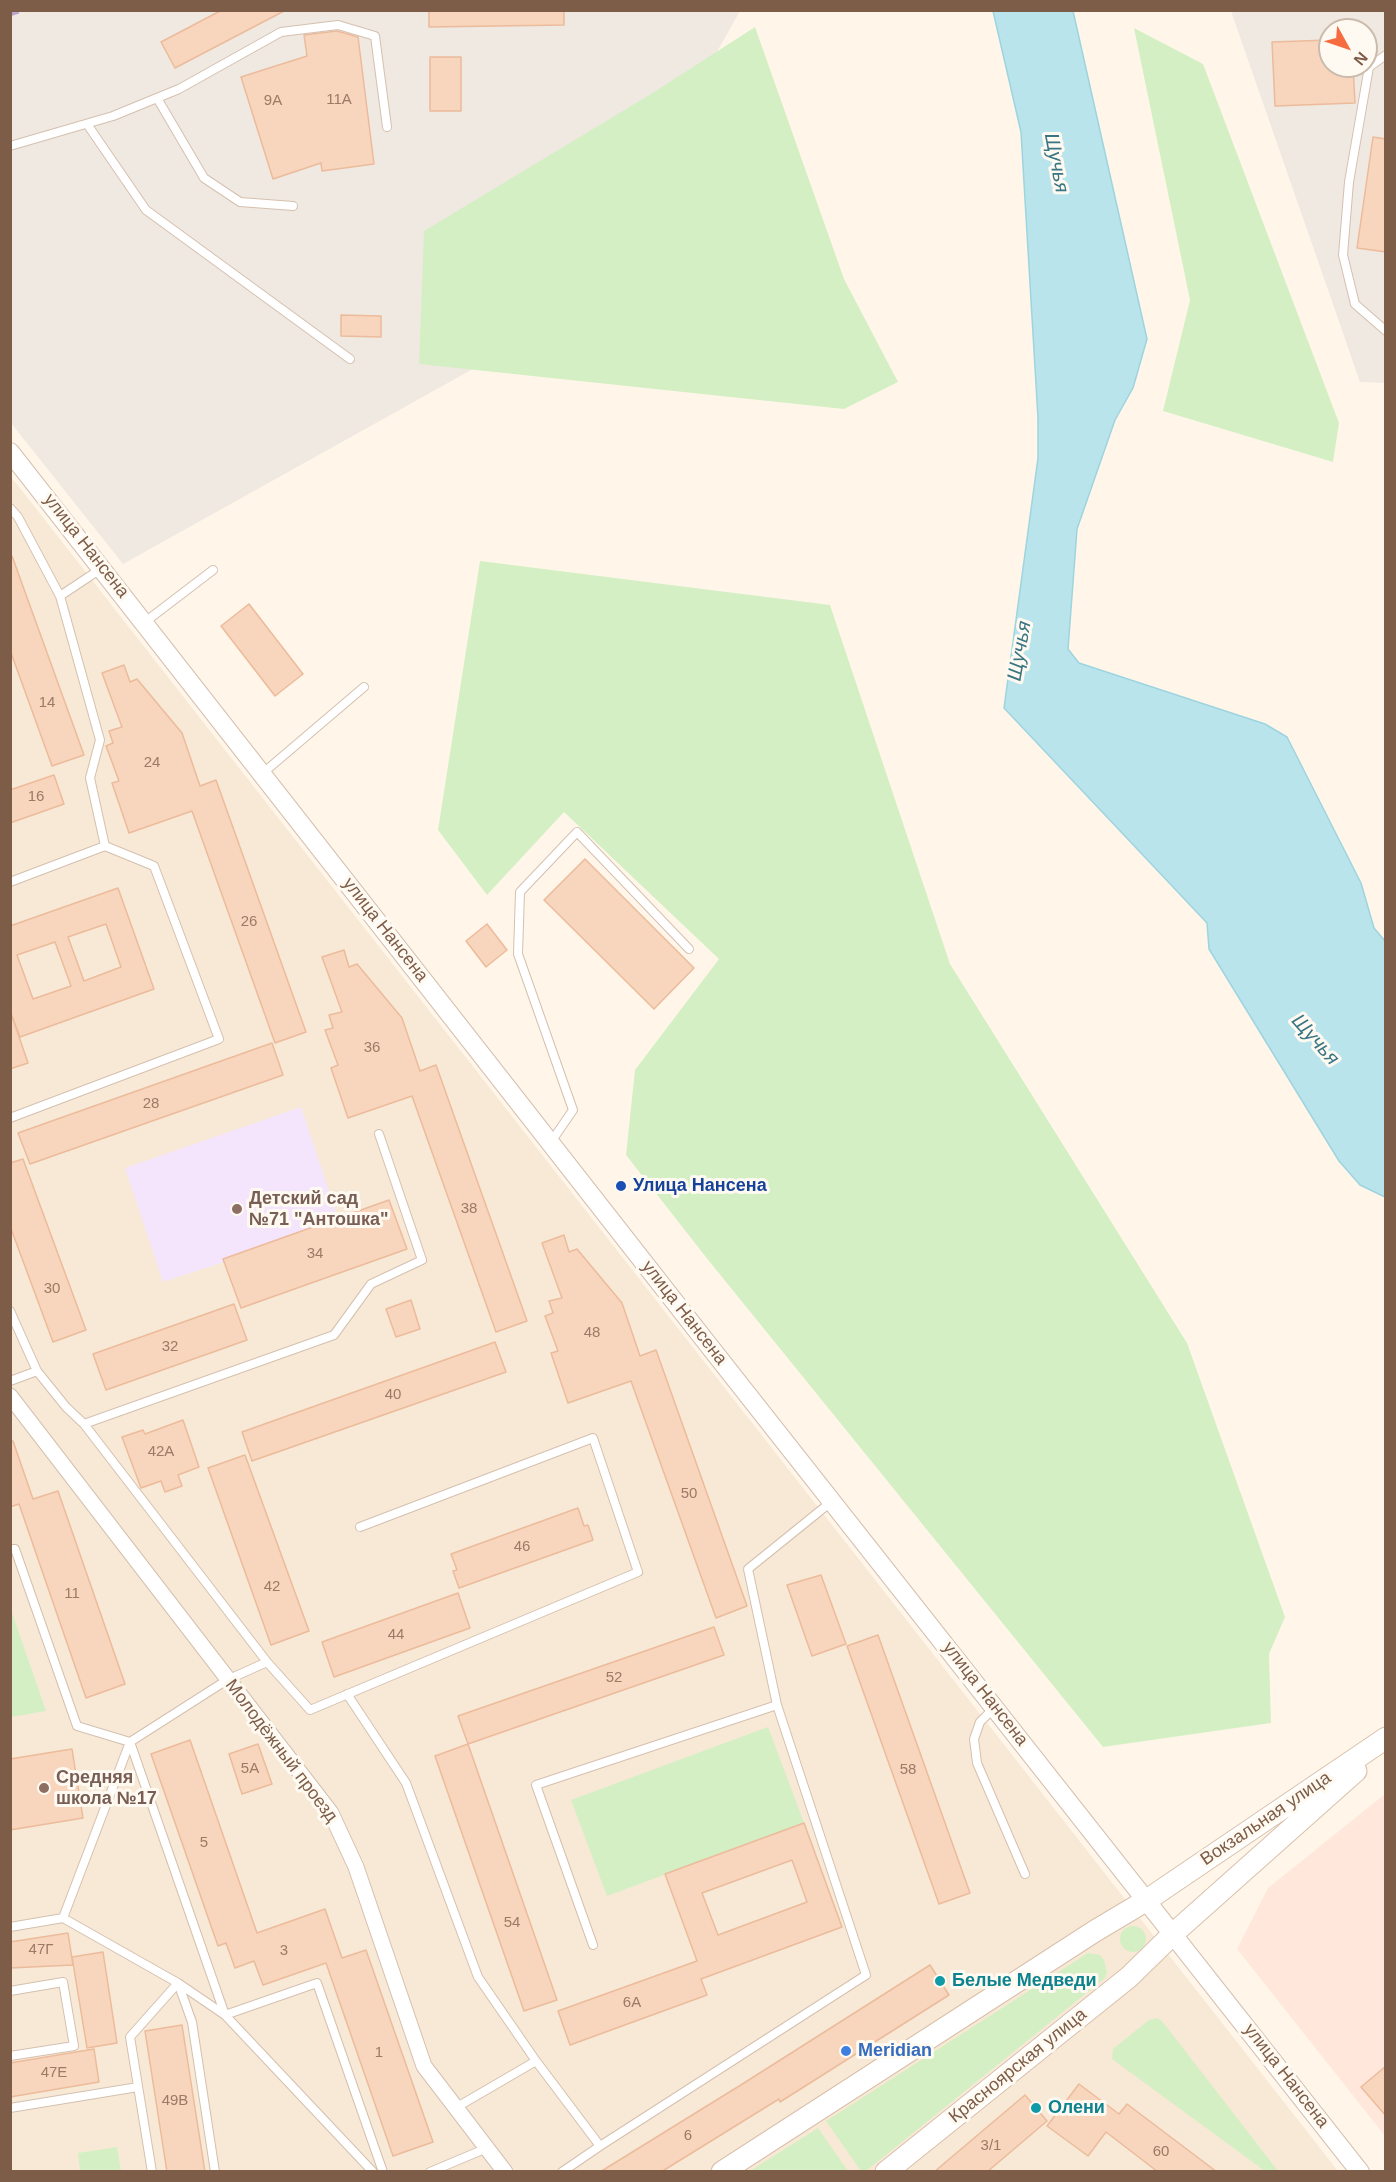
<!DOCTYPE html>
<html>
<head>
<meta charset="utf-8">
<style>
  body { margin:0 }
  #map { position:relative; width:1396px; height:2182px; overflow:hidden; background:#fff6e9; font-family:Arial,sans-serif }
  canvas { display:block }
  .frame { position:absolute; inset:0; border:12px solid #7d5c48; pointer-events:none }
  .north { position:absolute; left:1318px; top:18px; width:60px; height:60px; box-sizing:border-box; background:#fffaf1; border:2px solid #cbbbad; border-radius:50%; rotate:130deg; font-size:16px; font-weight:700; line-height:24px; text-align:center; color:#7d5c48 }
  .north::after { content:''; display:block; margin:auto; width:21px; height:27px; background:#f66c40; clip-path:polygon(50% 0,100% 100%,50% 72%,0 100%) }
</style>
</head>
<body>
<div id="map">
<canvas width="1396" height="2182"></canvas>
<div class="frame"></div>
<div class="north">N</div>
</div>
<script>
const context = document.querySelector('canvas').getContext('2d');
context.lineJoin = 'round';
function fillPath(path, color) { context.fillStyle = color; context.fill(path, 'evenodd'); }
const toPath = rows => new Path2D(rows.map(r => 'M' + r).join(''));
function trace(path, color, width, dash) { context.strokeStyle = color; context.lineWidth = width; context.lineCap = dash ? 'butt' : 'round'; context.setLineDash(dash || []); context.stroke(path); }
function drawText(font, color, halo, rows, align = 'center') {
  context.font = font + ' Arial,sans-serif'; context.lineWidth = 6; context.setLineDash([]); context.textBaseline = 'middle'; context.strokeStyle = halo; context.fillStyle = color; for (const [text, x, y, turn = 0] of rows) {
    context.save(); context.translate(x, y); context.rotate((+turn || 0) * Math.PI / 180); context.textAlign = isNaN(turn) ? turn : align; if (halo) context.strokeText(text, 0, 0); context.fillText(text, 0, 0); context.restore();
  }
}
fillPath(toPath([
  [10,477,16,483,1338,2171,11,2171]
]), '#f7e9d6');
fillPath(toPath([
  [1385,1794,1385,2136,1237,1949,1268,1888]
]), '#ffe7dc');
fillPath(toPath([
  [11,11,740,11,667,140,498,355,123,564,11,423],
  [1231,11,1385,11,1385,383,1360,382],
  [1330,30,1366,30,1366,66,1330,66]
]), '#efe9e2');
fillPath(toPath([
  [301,1107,338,1218,389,1200,407,1249,241,1308,224,1262,163,1282,125,1168]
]), '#f4e5fc');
fillPath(toPath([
  [755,27,844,279,898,382,844,409,419,364,424,231,651,94],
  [1134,28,1203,64,1339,423,1333,462,1163,411,1190,300],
  [480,561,830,605,950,964,1187,1343,1285,1617,1269,1654,1271,1723,1103,1747,709,1261,626,1155,635,1070,719,959,564,812,487,895,438,830],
  [11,1610,46,1711,11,1717],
  [768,1727,804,1823,607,1896,571,1800],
  '1120 1939a13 13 0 1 1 26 0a13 13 0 1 1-26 0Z',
  [1088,1953,1100,1955,1104,1960,1107,1972,1105,1978,866,2171,861,2171,826,2121],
  [1157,2018,1162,2021,1278,2171,1265,2171,1112,2059,1113,2049,1149,2020],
  [818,2128,848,2171,750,2171],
  [117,2147,121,2171,80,2171,78,2153]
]), '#d5efc4');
const water = toPath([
  [993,11,1073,11,1147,339,1133,388,1115,420,1077,529,1068,649,1079,663,1265,724,1287,737,1361,883,1374,928,1385,941,1385,1197,1360,1185,1339,1161,1209,949,1207,923,1004,708,1038,458,1038,418,1021,132,993,11]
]);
fillPath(water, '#bae4ec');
trace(water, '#9ed4df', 1.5);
const building = toPath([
  [222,10,286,10,175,68,161,42,222,10],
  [429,10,564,10,564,25,429,27,429,10],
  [337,31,358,37,374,164,322,171,321,163,273,179,241,77,307,56,304,35,337,31],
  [1330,40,1330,66,1353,66,1355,103,1275,106,1272,42,1330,40],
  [430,57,461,57,461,111,430,111,430,57],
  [1373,137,1386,139,1386,252,1357,248,1373,137],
  [341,315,381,316,381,337,341,336,341,315],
  [10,556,12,556,84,755,52,766,10,650,10,556],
  [249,604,303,674,275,696,221,626,249,604],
  [124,665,130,682,137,679,182,733,200,786,216,780,306,1032,275,1043,192,811,129,833,112,783,119,781,106,746,113,743,109,731,122,727,102,673,124,665],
  [54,775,64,804,10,823,10,790,54,775],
  [585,859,694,968,654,1009,544,900,585,859],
  [118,888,154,989,20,1037,10,1011,10,926,118,888],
  [106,924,121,967,84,981,68,937,106,924],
  [55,942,71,986,33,999,17,955,55,942],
  [487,924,507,950,486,967,466,941,487,924],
  [344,950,349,967,357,964,402,1018,420,1071,436,1065,527,1321,496,1332,412,1096,348,1118,331,1068,338,1065,325,1030,333,1028,329,1015,342,1012,322,957,344,950],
  [10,1019,13,1019,28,1063,10,1069,10,1019],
  [272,1043,283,1075,30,1164,18,1133,272,1043],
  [23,1159,86,1330,53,1342,10,1226,10,1163,23,1159],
  [389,1200,407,1249,241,1308,223,1259,389,1200],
  [564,1235,569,1252,577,1249,622,1303,640,1356,656,1350,747,1606,716,1618,631,1381,568,1403,551,1353,558,1351,545,1316,553,1313,549,1301,562,1298,542,1243,564,1235],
  [411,1300,420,1329,396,1337,386,1309,411,1300],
  [234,1304,247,1340,106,1390,93,1354,234,1304],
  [495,1342,506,1372,252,1461,242,1432,495,1342],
  [183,1420,199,1467,178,1475,182,1486,165,1492,161,1481,141,1488,122,1437,143,1430,145,1434,183,1420],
  [10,1441,13,1441,33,1499,58,1491,125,1684,86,1698,19,1504,10,1507,10,1441],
  [245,1455,309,1631,271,1645,208,1468,245,1455],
  [578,1508,584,1526,588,1525,593,1540,459,1588,453,1571,457,1570,451,1554,578,1508],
  [821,1575,846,1644,812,1656,787,1585,821,1575],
  [458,1593,470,1628,334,1677,322,1642,458,1593],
  [714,1627,724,1655,468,1744,458,1716,714,1627],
  [878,1635,970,1893,939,1904,847,1646,878,1635],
  [190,1740,257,1933,325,1909,342,1958,366,1950,433,2142,393,2156,326,1963,263,1985,254,1961,235,1968,226,1943,218,1946,151,1754,190,1740],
  [258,1744,272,1784,242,1794,229,1754,258,1744],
  [468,1744,557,2000,524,2011,435,1756,468,1744],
  [72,1749,83,1818,10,1830,10,1759,72,1749],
  [804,1823,842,1927,701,1979,707,1995,570,2045,558,2011,697,1961,665,1874,804,1823],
  [792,1860,807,1902,718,1935,702,1893,792,1860],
  [68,1933,73,1965,10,1968,10,1942,68,1933],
  [103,1952,117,2043,87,2048,72,1957,103,1952],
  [930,1965,949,1995,780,2102,779,2099,661,2172,600,2172,744,2083,930,1965],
  [182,2025,205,2172,167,2172,145,2031,182,2025],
  [94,2049,99,2082,10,2097,10,2063,94,2049],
  [1386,2066,1386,2116,1361,2087,1386,2066],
  [1079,2084,1119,2114,1127,2104,1217,2172,1158,2172,1106,2132,1088,2156,1047,2126,1079,2084],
  [1025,2095,1047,2121,987,2172,934,2172,1025,2095]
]);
fillPath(building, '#f8d5bd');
trace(building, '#ecbb9b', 1.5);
const service = toPath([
  [1386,55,1369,67,1349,182,1343,255,1355,304,1386,331],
  [157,98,204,178,240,202,293,206],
  [87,124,146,210,350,359],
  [10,146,113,116,179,89,281,32,338,25,375,36,387,127],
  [10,508,18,517,60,596,102,568],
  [60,596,100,740,90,778,105,846],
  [145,622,213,570],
  [263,773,364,687],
  [10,882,105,846,154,866,219,1039,10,1118],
  [551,1142,573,1110,518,954,520,892,577,832,689,949],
  [10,1311,37,1371,10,1381],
  [37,1371,66,1407,84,1424,334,1335,371,1284,422,1260,379,1134],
  [84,1424,267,1662],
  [10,1549,15,1549,77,1726,130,1742,225,2015,317,1983,383,2172],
  [347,1694,406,1783,478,1977,536,2061],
  [777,1705,748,1569,831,1502],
  [994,1708,980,1722,974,1739,977,1763,1025,1874],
  [63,1918,178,1983,225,2015,373,2172],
  [10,1927,63,1918,130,1742,227,1680,267,1662,310,1710,638,1572,593,1438,360,1527],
  [10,1991,63,1982,74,2046,10,2056],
  [457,2107,536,2061,600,2146,866,1975,777,1705,536,1785,593,1945],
  [10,2108,138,2087],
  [152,2172,130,2037,178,1983,192,2022,215,2172],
  [430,2172,487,2148],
  [562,2172,600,2146]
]);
const minor = toPath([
  [10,1396,331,1813,356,1867,424,2066,505,2172]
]);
const tertiary = toPath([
  [10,452,699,1333,1360,2172]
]);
const secondary = toPath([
  [722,2172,1095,1931,1147,1900,1386,1738],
  [886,2172,1129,1977,1174,1933,1356,1771]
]);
trace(service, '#d5c0af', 10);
trace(minor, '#d5c0af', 17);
trace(tertiary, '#d5c0af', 20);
trace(secondary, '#d9c0ab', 23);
trace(service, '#fff', 8);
trace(minor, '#fff', 15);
trace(tertiary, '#fff', 18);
trace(secondary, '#fff', 21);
trace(toPath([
  [10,14,23,10]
]), '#baa4cc', 4.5, [9, 6]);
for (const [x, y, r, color] of [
  [621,1186,6,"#1a4fb4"],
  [237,1209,6,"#8d6e63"],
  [44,1788,6,"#8d6e63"],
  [940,1981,6,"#0f9aa8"],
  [846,2051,6,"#3f7fe0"],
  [1036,2108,6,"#0f9aa8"]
]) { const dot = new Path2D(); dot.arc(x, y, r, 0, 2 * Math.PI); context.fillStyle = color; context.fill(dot); trace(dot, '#fffaf1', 2); }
drawText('15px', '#9c7a65', null, [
  ["11А",339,100],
  ["9А",273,101],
  ["14",47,703],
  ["24",152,763],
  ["16",36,797],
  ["26",249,922],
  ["36",372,1048],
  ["28",151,1104],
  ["38",469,1209],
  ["34",315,1254],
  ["30",52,1289],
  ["48",592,1333],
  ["32",170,1347],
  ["40",393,1395],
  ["42А",161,1452],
  ["50",689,1494],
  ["46",522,1547],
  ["42",272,1587],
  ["11",72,1594],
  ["44",396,1635],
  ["52",614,1678],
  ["5А",250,1769],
  ["58",908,1770],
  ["5",204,1843],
  ["54",512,1923],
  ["47Г",41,1950],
  ["3",284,1951],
  ["6А",632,2003],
  ["1",379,2053],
  ["47Е",54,2073],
  ["49В",175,2101],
  ["6",688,2136],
  ["3/1",991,2146],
  ["60",1161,2152]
]);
drawText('18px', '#7d5c48', '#fffaf1', [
  ["улица Нансена",86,546,52],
  ["улица Нансена",385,930,52],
  ["улица Нансена",684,1313,52],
  ["улица Нансена",985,1694,52],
  ["Молодёжный проезд",281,1751,53],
  ["Вокзальная улица",1266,1819,-34],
  ["Красноярская улица",1018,2066,-39],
  ["улица Нансена",1286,2076,52]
]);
drawText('bold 18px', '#164399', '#fffaf1', [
  ["Улица Нансена",633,1186]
], 'left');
drawText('bold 18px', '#785e54', '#fffaf1', [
  ["Детский сад",249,1199],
  ["№71 \"Антошка\"",249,1220],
  ["Средняя",56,1778],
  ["школа №17",56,1799]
], 'left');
drawText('bold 18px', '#0d838f', '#fffaf1', [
  ["Белые Медведи",952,1981],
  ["Олени",1048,2108]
], 'left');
drawText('bold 18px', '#366cbe', '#fffaf1', [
  ["Meridian",858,2051]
], 'left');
drawText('italic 20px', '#397684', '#fffaf1', [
  ["Щучья",1056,163,79],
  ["Щучья",1020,651,-80],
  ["Щучья",1315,1040,48]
]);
</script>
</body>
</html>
